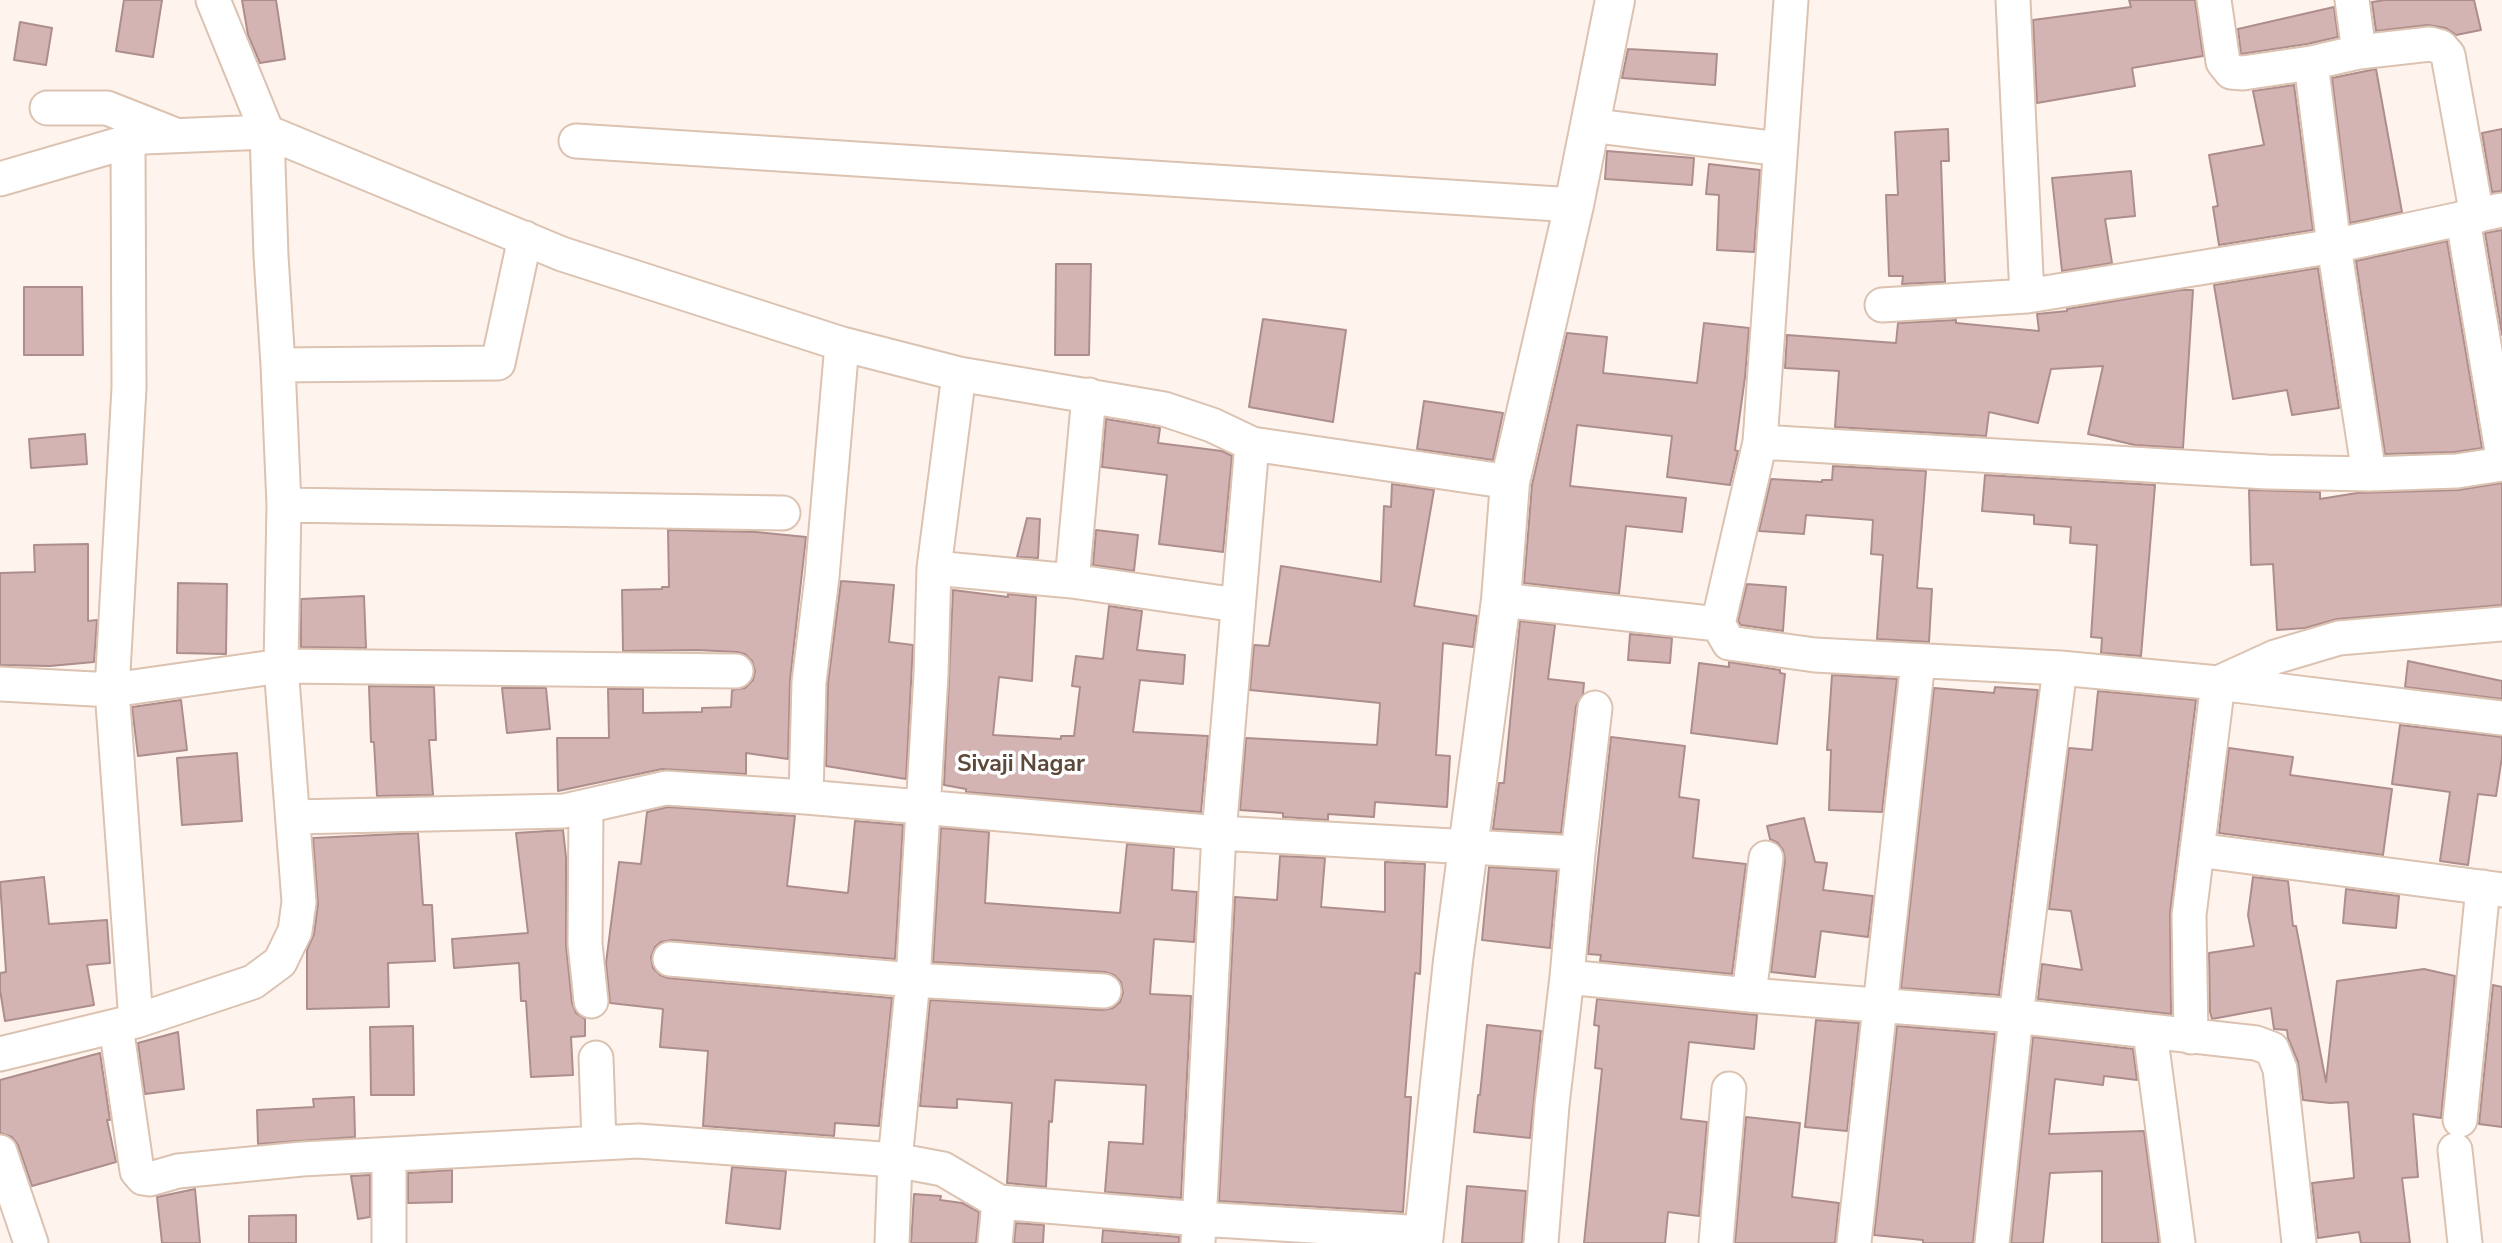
<!DOCTYPE html>
<html>
<head>
<meta charset="utf-8">
<style>
  body { margin:0 }
  canvas { display:block; background:#fef4ed }
</style>
</head>
<body>
<canvas width="2502" height="1243"></canvas>
<script>
const context = document.querySelector('canvas').getContext('2d');
context.lineJoin = 'round';
function fillPath(path, color) { context.fillStyle = color; context.fill(path, 'evenodd'); }
const toPath = rows => new Path2D(rows.map(r => 'M' + r).join(''));
function trace(path, color, width, dash) { context.strokeStyle = color; context.lineWidth = width; context.lineCap = dash ? 'butt' : 'round'; context.setLineDash(dash || []); context.stroke(path); }
function drawText(font, color, halo, rows, align = 'center') {
  context.font = font + ' "Nunito Sans",sans-serif'; context.lineWidth = 7; context.setLineDash([]); context.textBaseline = 'middle'; context.strokeStyle = halo; context.fillStyle = color; for (const [text, x, y, turn = 0] of rows) {
    context.save(); context.translate(x, y); context.rotate((+turn || 0) * Math.PI / 180); context.textAlign = isNaN(turn) ? turn : align; if (halo) context.strokeText(text, 0, 0); context.fillText(text, 0, 0); context.restore();
  }
}
const building = toPath([
  [124,0,162,0,153,57,116,51,124,0],
  [242,0,276,0,285,59,260,63,248,35,242,0],
  [2129,0,2195,0,2203,56,2132,68,2135,86,2037,103,2033,20,2131,7,2129,0],
  [2385,0,2474,0,2481,30,2456,35,2446,28,2428,25,2376,31,2372,2,2385,0],
  [2334,7,2338,37,2307,44,2241,54,2238,29,2334,7],
  [20,22,52,28,46,65,14,60,20,22],
  [1628,49,1717,54,1715,85,1622,78,1628,49],
  [2376,69,2402,212,2350,223,2332,78,2376,69],
  [2294,85,2313,230,2219,245,2213,207,2218,206,2209,155,2264,145,2253,91,2294,85],
  [1948,129,1949,161,1941,161,1945,282,1902,284,1903,276,1889,276,1886,195,1898,195,1895,132,1948,129],
  [2502,129,2502,191,2492,192,2482,133,2502,129],
  [1607,151,1694,158,1692,185,1605,179,1607,151],
  [1709,164,1760,170,1754,252,1717,250,1719,195,1706,194,1709,164],
  [2131,171,2135,216,2105,219,2112,263,2062,271,2052,178,2131,171],
  [2502,230,2502,335,2485,233,2502,230],
  [2447,241,2482,448,2455,452,2385,454,2356,261,2447,241],
  [1056,264,1091,264,1089,355,1055,355,1056,264],
  [2318,268,2339,408,2292,415,2287,390,2233,399,2214,285,2318,268],
  [24,287,82,287,83,355,24,355,24,287],
  [2181,290,2193,290,2183,448,2135,445,2088,434,2103,366,2051,369,2038,423,1989,412,1986,436,1835,427,1839,371,1785,368,1787,335,1896,343,1898,323,1956,320,1956,323,2039,331,2037,314,2067,311,2067,309,2181,290],
  [1263,319,1346,330,1333,422,1249,407,1263,319],
  [1704,323,1749,328,1745,377,1735,450,1738,451,1730,485,1667,477,1672,436,1577,425,1570,486,1686,498,1682,532,1626,526,1619,594,1524,583,1532,485,1567,333,1607,337,1603,373,1697,383,1704,323],
  [1424,401,1503,413,1493,460,1417,449,1424,401],
  [1106,419,1160,428,1158,443,1222,451,1232,456,1223,552,1159,544,1167,475,1102,467,1106,419],
  [85,434,87,464,31,468,29,439,85,434],
  [1833,466,1926,471,1917,588,1932,589,1929,642,1877,639,1883,555,1871,554,1873,520,1806,515,1804,534,1759,531,1771,479,1822,482,1822,480,1832,480,1833,466],
  [1985,475,2155,485,2141,656,2101,653,2102,638,2091,637,2097,545,2070,543,2071,527,2034,524,2034,515,1982,511,1985,475],
  [2502,483,2502,605,2337,619,2305,628,2277,630,2273,564,2251,565,2249,490,2320,492,2320,499,2357,493,2458,490,2502,483],
  [1392,484,1434,490,1414,606,1477,616,1473,647,1443,643,1436,755,1450,756,1447,807,1375,802,1374,817,1328,814,1328,820,1283,817,1283,813,1240,810,1246,738,1377,745,1380,703,1250,690,1254,645,1269,646,1281,566,1381,582,1384,506,1391,507,1392,484],
  [1027,518,1040,519,1038,558,1017,557,1027,518],
  [668,530,756,532,806,537,790,680,788,759,746,753,746,774,662,769,558,791,557,738,609,738,608,689,643,689,643,713,702,712,702,708,731,707,732,690,745,688,753,680,755,671,752,661,745,654,737,652,697,650,623,651,622,590,662,589,662,587,669,587,668,530],
  [1096,530,1138,535,1134,571,1093,565,1096,530],
  [88,544,88,621,97,620,94,662,50,666,0,665,0,573,35,572,34,545,88,544],
  [841,581,894,585,889,642,913,645,906,779,826,766,828,683,841,581],
  [178,583,227,584,226,654,177,653,178,583],
  [1747,584,1786,587,1783,631,1741,625,1738,621,1747,584],
  [953,590,1008,597,1008,594,1036,597,1032,681,999,677,993,735,1061,739,1061,736,1074,736,1080,687,1072,686,1076,656,1103,659,1109,606,1142,611,1137,650,1185,655,1183,684,1140,680,1133,732,1208,736,1201,812,966,792,966,789,944,785,953,590],
  [364,596,366,648,301,647,301,599,364,596],
  [1520,621,1555,625,1548,679,1584,683,1583,694,1576,706,1561,833,1493,829,1499,783,1504,783,1520,621],
  [1630,634,1672,638,1670,663,1628,660,1630,634],
  [2408,661,2502,681,2502,699,2405,687,2408,661],
  [1729,662,1780,670,1780,673,1785,674,1777,744,1691,733,1699,663,1729,667,1729,662],
  [1832,675,1897,679,1882,812,1829,810,1831,750,1827,750,1832,675],
  [369,686,434,687,436,740,429,740,433,795,377,796,374,742,371,742,369,686],
  [1995,687,2038,690,1999,995,1901,988,1934,688,1994,693,1995,687],
  [502,688,546,688,550,729,507,733,502,688],
  [2098,691,2196,700,2170,913,2171,1014,2038,999,2042,964,2082,970,2071,911,2049,909,2069,748,2092,750,2098,691],
  [181,700,187,750,138,756,132,707,181,700],
  [2400,725,2502,737,2502,757,2496,796,2478,794,2468,865,2440,861,2450,792,2392,784,2400,725],
  [1611,737,1685,746,1679,797,1699,800,1693,858,1746,864,1732,974,1600,961,1601,955,1588,954,1611,737],
  [2229,748,2293,757,2290,775,2392,789,2383,855,2219,833,2229,748],
  [237,753,242,821,182,825,177,758,237,753],
  [668,807,795,816,787,886,848,893,855,821,903,825,895,959,672,940,661,942,655,947,651,957,653,968,660,975,668,978,892,998,879,1126,835,1123,834,1136,703,1126,708,1051,660,1047,663,1009,610,1003,606,963,619,862,641,864,647,812,668,807],
  [1804,818,1815,862,1827,863,1823,890,1873,896,1868,937,1821,931,1815,977,1771,972,1785,860,1783,850,1778,843,1770,839,1767,826,1804,818],
  [941,828,989,832,985,903,1120,913,1127,844,1174,848,1172,890,1197,892,1194,942,1154,939,1150,994,1191,996,1181,1198,1105,1192,1109,1142,1143,1144,1146,1085,1055,1080,1052,1122,1049,1121,1046,1187,1007,1183,1012,1103,957,1099,957,1108,920,1106,930,1000,1103,1010,1113,1008,1120,1002,1123,993,1121,982,1114,975,1105,972,933,962,941,828],
  [563,830,566,857,566,946,572,1003,576,1013,585,1019,585,1036,571,1037,573,1075,531,1077,526,1001,521,1001,519,963,454,968,452,939,528,933,516,833,563,830],
  [418,833,423,905,432,905,435,961,388,963,389,1007,307,1009,307,950,314,934,318,904,313,838,418,833],
  [1280,856,1325,858,1321,907,1385,912,1385,862,1425,864,1420,974,1415,973,1405,1097,1411,1097,1403,1212,1219,1201,1235,897,1277,900,1280,856],
  [1489,867,1557,871,1550,948,1482,940,1489,867],
  [44,877,49,924,107,920,110,963,87,965,94,1005,5,1021,0,990,0,973,6,972,0,882,44,877],
  [2253,877,2288,881,2293,926,2296,926,2326,1082,2337,981,2424,969,2455,976,2441,1118,2413,1114,2418,1177,2402,1178,2410,1243,2361,1243,2359,1232,2318,1238,2312,1183,2354,1178,2348,1102,2330,1103,2303,1100,2298,1062,2288,1038,2287,1030,2274,1029,2271,1008,2212,1019,2210,1012,2209,953,2254,946,2248,915,2253,877],
  [2346,889,2399,896,2396,928,2343,923,2346,889],
  [2493,985,2502,987,2502,1127,2479,1124,2493,985],
  [1597,999,1757,1015,1754,1049,1689,1042,1681,1119,1707,1122,1699,1216,1668,1212,1665,1243,1584,1243,1602,1069,1595,1068,1599,1026,1594,1025,1597,999],
  [1816,1020,1859,1023,1847,1131,1805,1127,1816,1020],
  [1487,1025,1541,1031,1530,1138,1474,1132,1478,1095,1480,1095,1487,1025],
  [413,1026,414,1095,371,1095,370,1027,413,1026],
  [1897,1026,1995,1034,1973,1243,1923,1243,1923,1240,1874,1235,1897,1026],
  [178,1032,184,1089,145,1094,138,1043,178,1032],
  [2033,1037,2133,1049,2137,1080,2104,1076,2103,1085,2055,1079,2049,1134,2144,1131,2159,1243,2102,1243,2102,1171,2050,1173,2043,1243,2011,1243,2033,1037],
  [100,1053,110,1120,107,1120,116,1162,32,1186,18,1145,12,1137,0,1133,0,1080,100,1053],
  [354,1097,355,1137,258,1144,257,1110,314,1107,313,1099,354,1097],
  [1746,1117,1800,1123,1792,1197,1839,1203,1835,1243,1735,1243,1746,1117],
  [732,1167,786,1171,780,1229,726,1223,732,1167],
  [452,1170,452,1202,408,1203,408,1173,452,1170],
  [370,1175,370,1217,358,1219,351,1176,370,1175],
  [1467,1186,1526,1191,1522,1243,1462,1243,1467,1186],
  [195,1189,200,1243,162,1243,157,1197,195,1189],
  [914,1194,941,1196,940,1200,962,1203,979,1212,976,1243,911,1243,914,1194],
  [296,1215,296,1243,249,1243,249,1216,296,1215],
  [1016,1223,1044,1225,1043,1243,1014,1243,1016,1223],
  [1103,1230,1179,1237,1179,1243,1102,1243,1103,1230]
]);
fillPath(building, '#d3b4b2');
trace(building, '#ad8e8d', 2);
const street = toPath([
  [213,0,267,132,562,254,842,344,959,374,1164,409,1212,425,1252,444,1510,482],
  [1791,0,1760,442,2267,472,2369,474,2457,471,2502,464],
  [2013,0,2027,296],
  [2214,0,2223,62,2231,72,2243,73,2311,63,2359,52,2430,44,2441,47,2448,55,2477,216],
  [2352,0,2359,52],
  [2311,63,2334,246,2369,474],
  [47,108,107,108,173,134],
  [1589,125,1780,149],
  [128,141,129,388,112,690,136,1021],
  [576,141,1574,205],
  [0,179,144,137,267,132,271,256,278,365,284,505,281,666,299,902,295,931,280,962,253,982,136,1021,0,1054],
  [2463,220,2502,451],
  [1882,305,2027,296,2334,246,2502,210],
  [278,365,498,363,525,238],
  [284,505,783,513],
  [934,568,1072,581,1237,605],
  [1072,581,1089,395],
  [1501,600,1718,624,1760,442],
  [1718,624,1729,643,1815,655,2060,668,2218,683,2189,915,2191,1037],
  [2218,683,2275,657,2339,638,2502,624],
  [2218,683,2502,718],
  [0,684,112,690,281,666,736,671],
  [1595,708,1578,853,1567,977,1749,995,2016,1016,2256,1043,2272,1049,2280,1069,2299,1243],
  [806,797,809,682,822,577,842,344],
  [586,806,585,944,591,1001],
  [293,817,564,811,666,788,806,797,1219,833,1578,853],
  [2197,850,2502,890],
  [670,959,913,980,1104,991],
  [1749,995,1766,858],
  [116,1026,137,1171,143,1178,150,1179,178,1171,302,1159,638,1141,895,1160,943,1169,999,1202,1200,1219,1424,1233],
  [2150,1032,2178,1243],
  [596,1058,599,1142],
  [2460,1120,2483,887],
  [2455,1150,2465,1243],
  [0,1152,31,1243],
  [389,1156,389,1243],
  [892,1243,895,1160,913,980,931,674,934,568,959,374],
  [995,1243,999,1202],
  [1198,1243,1219,833,1252,444],
  [1541,1243,1552,1105,1567,977],
  [1716,1243,1729,1089],
  [1854,1243,1918,661],
  [1992,1243,2016,1016,2060,668]
]);
const secondary = toPath([
  [1423,1243,1453,961,1501,600,1510,482,1574,205,1615,0]
]);
trace(street, '#dbc2b1', 37);
trace(secondary, '#dbc2b1', 42);
trace(street, '#fff', 33);
trace(secondary, '#fff', 38);
drawText('bold 23px', '#5d4839', '#fff', [
  ["Sivaji Nagar",1021,765]
]);
</script>
</body>
</html>
